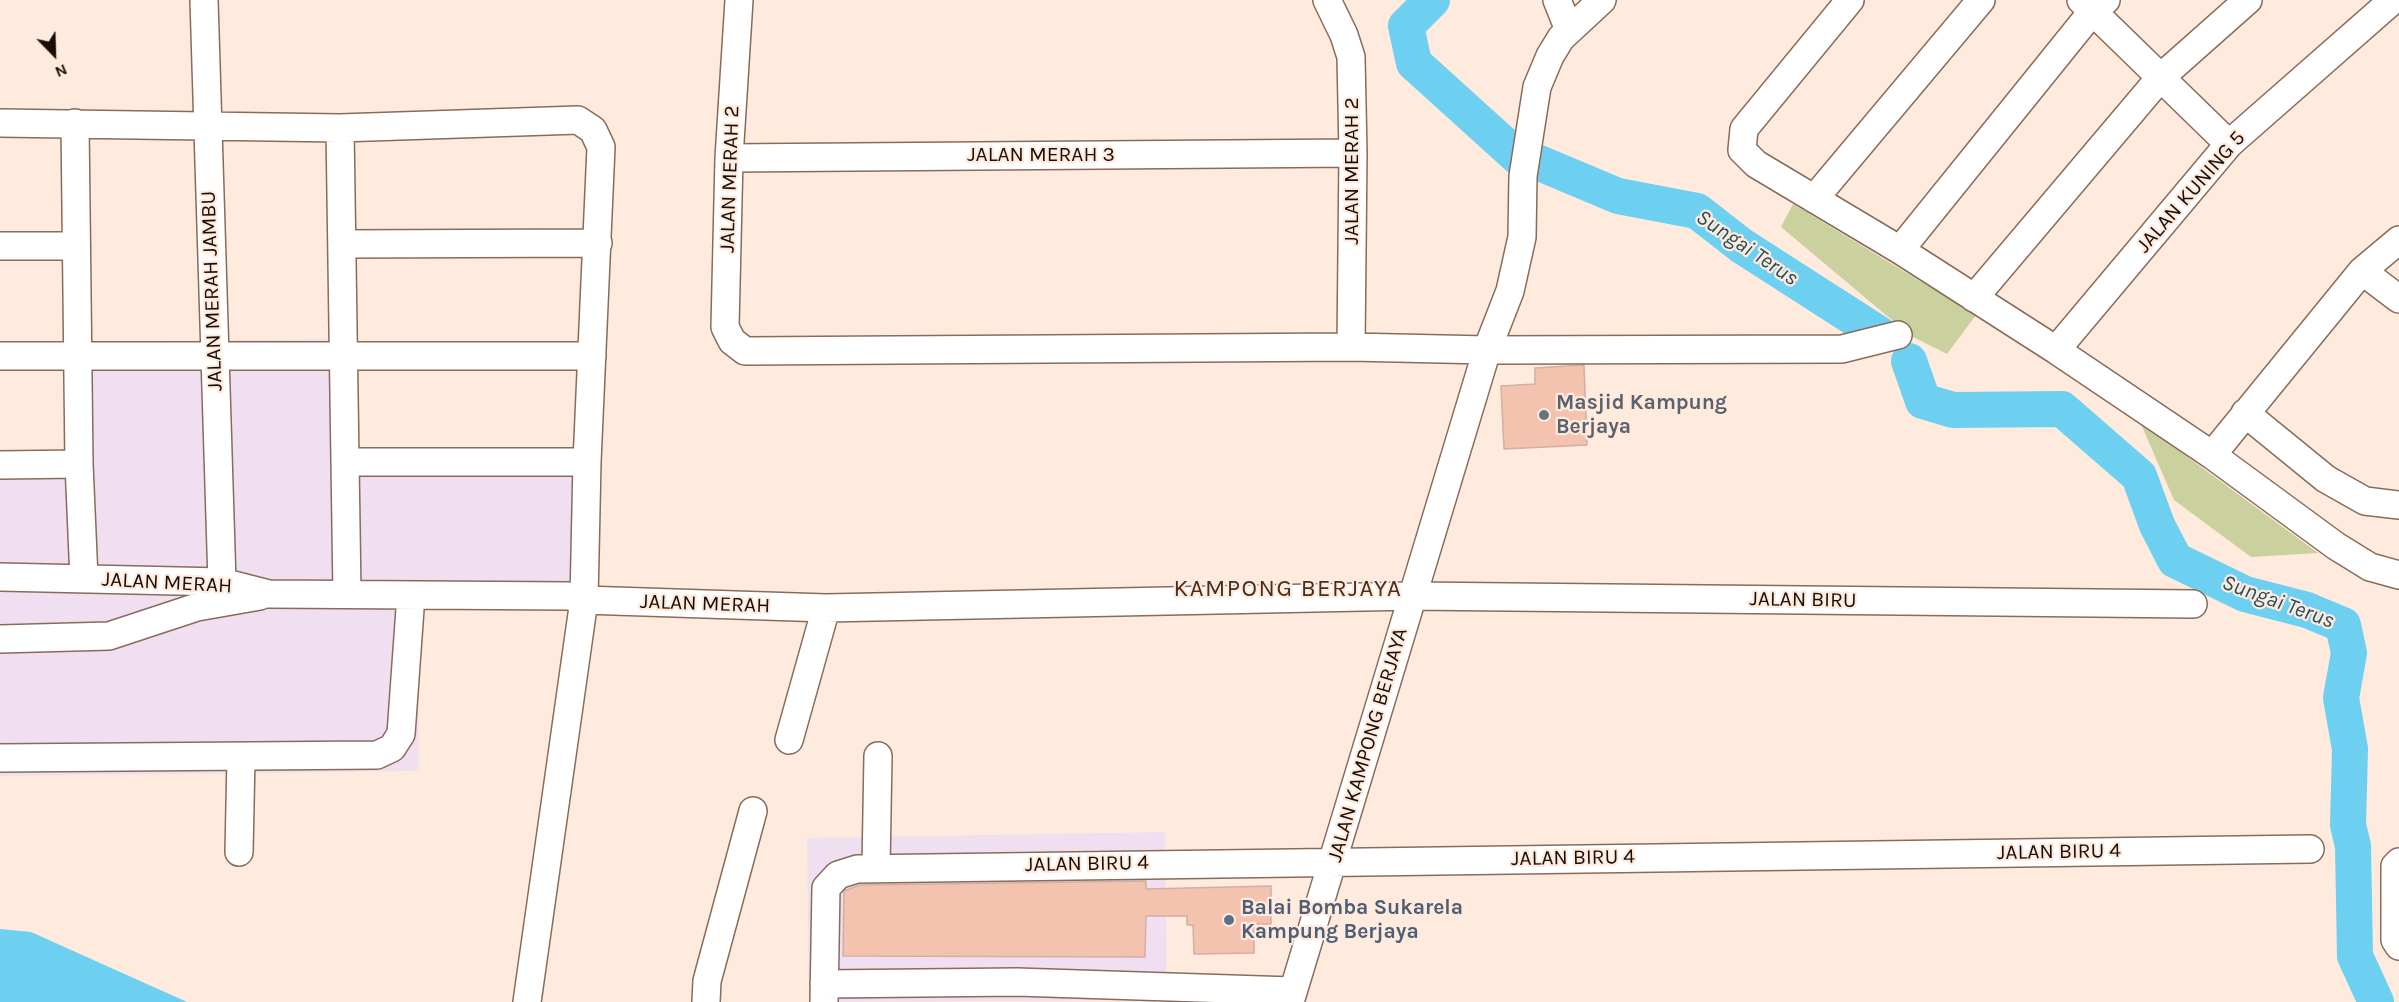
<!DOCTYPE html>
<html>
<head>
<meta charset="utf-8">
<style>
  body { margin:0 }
  #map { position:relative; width:2399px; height:1002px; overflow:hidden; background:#feebde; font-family:Karla,sans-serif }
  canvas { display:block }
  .north { position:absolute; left:24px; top:24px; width:60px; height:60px; -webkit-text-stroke:4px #feebde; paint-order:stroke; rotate:157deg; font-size:16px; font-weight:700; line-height:24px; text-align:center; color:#1a0f08 }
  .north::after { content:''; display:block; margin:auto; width:21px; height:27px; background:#1a0f08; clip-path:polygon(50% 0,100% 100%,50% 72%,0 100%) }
</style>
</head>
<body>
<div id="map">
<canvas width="2399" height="1002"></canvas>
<div class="north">N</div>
</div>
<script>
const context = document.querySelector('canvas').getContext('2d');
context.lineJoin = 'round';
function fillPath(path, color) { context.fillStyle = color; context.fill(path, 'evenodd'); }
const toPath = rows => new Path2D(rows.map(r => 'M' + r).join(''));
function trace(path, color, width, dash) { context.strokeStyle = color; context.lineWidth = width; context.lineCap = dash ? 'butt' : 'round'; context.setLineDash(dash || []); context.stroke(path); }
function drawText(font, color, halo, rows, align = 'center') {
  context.font = font + ' Karla,sans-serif'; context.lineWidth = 4.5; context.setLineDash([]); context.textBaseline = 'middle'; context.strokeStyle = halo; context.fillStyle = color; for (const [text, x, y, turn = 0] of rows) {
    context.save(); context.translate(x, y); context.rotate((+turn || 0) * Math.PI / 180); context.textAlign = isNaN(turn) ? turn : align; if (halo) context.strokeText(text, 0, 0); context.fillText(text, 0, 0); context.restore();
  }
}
fillPath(toPath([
  [338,339,339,457,577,454,578,607,418,609,419,771,0,776,0,461,72,460,71,342],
  [1165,832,1167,1000,809,1002,807,838]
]), '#f0dff0');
fillPath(toPath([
  [1793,204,1976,315,1947,354,1911,336,1781,227],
  [2140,422,2318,553,2251,557,2174,500]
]), '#cad09e');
fillPath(toPath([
  [0,929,31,932,187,1002,0,1002]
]), '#6dd0f1');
trace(toPath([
  [1432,0,1406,26,1414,63,1519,158],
  [1537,162,1618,196,1697,211,1742,246,1879,334],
  [1909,361,1923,401,1953,410,2062,409,2139,476,2157,525,2175,560,2245,594,2307,610,2343,625,2349,653,2341,698,2350,749,2348,825,2353,846,2355,956,2376,1002]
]), '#6dd0f1', 36);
const building = toPath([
  [1584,365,1587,445,1504,449,1501,386,1535,384,1535,368,1584,365],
  [1146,881,1146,889,1271,886,1271,924,1254,924,1254,953,1194,954,1193,925,1187,925,1187,916,1146,916,1145,957,843,956,844,891,860,885,1146,881]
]);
fillPath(building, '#f4c3b0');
trace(building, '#d2afa1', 1.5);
const minor = toPath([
  [204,0,222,582],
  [739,0,729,158,725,327,732,341,745,351,1351,347,1487,350,1842,349,1898,335],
  [1327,0,1344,35,1351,57,1353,153,1351,347],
  [1557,0,1569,30],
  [1850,0,1744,129,1742,150,1756,164,1900,250,2056,350,2212,455,2336,546,2370,567,2399,575],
  [2081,0,2229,144],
  [0,123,340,128,578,120,593,130,601,147,587,462,584,600,527,1002],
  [75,123,79,464],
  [340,128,347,594],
  [729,158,1353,153],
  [1814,199,1981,0],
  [343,244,598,243],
  [0,246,76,246],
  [1900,250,2092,12,2106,0],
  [2362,271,2399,299],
  [1974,298,2160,78,2248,0],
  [2056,350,2229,144,2393,0],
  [0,356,592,356],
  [2245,413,2326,479,2365,501,2399,505],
  [2212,455,2362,271,2399,240],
  [346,462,587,462],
  [0,465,79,464,84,579],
  [0,577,222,582,269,594,569,596,584,600,826,608,1412,596,2193,604],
  [0,639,109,636,197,607,260,596],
  [789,740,826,608],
  [0,758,377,755,392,748,401,734,411,595],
  [239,852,241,758],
  [2399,862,2395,866,2395,940,2399,946],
  [876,867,878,756],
  [824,984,1017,982,1292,991],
  [706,1002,707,981,753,811],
  [824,1002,826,888,838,875,857,869,2310,849],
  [1290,1002,1487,350,1510,291,1522,237,1523,176,1537,87,1550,56,1561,38,1602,0]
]);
trace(minor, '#886c59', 30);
trace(minor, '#fff', 27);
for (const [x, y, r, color] of [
  [1544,415,6,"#6b7280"],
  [1229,920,6,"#5c6f8a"]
]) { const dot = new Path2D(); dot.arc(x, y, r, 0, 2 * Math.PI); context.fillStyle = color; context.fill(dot); trace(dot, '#feebde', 2); }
drawText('21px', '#1a0f08', '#feebde', [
  ["JALAN MERAH 3",1041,155],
  ["JALAN MERAH 2",1352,171,-90],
  ["JALAN MERAH 2",730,179,-88],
  ["JALAN KUNING 5",2191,192,-49],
  ["JALAN MERAH JAMBU",212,291,-92],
  ["JALAN MERAH",167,583,3],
  ["JALAN BIRU",1803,600,1],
  ["JALAN MERAH",705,604,2],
  ["JALAN KAMPONG BERJAYA",1368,745,-74],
  ["JALAN BIRU 4",2059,852,-1],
  ["JALAN BIRU 4",1573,858,-1],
  ["JALAN BIRU 4",1087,864,-1]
]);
drawText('bold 21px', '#5b616d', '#feebde', [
  ["Masjid Kampung",1556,403],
  ["Berjaya",1556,427]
], 'left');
drawText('bold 21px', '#4e5e75', '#feebde', [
  ["Balai Bomba Sukarela",1241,908],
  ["Kampung Berjaya",1241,932]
], 'left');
drawText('italic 22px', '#234e5d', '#feebde', [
  ["Sungai Terus",1747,248,34],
  ["Sungai Terus",2278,602,20]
]);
context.letterSpacing = '1.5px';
drawText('24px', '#472e1d', '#feebde', [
  ["KAMPONG BERJAYA",1288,589]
]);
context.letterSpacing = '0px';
</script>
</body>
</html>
